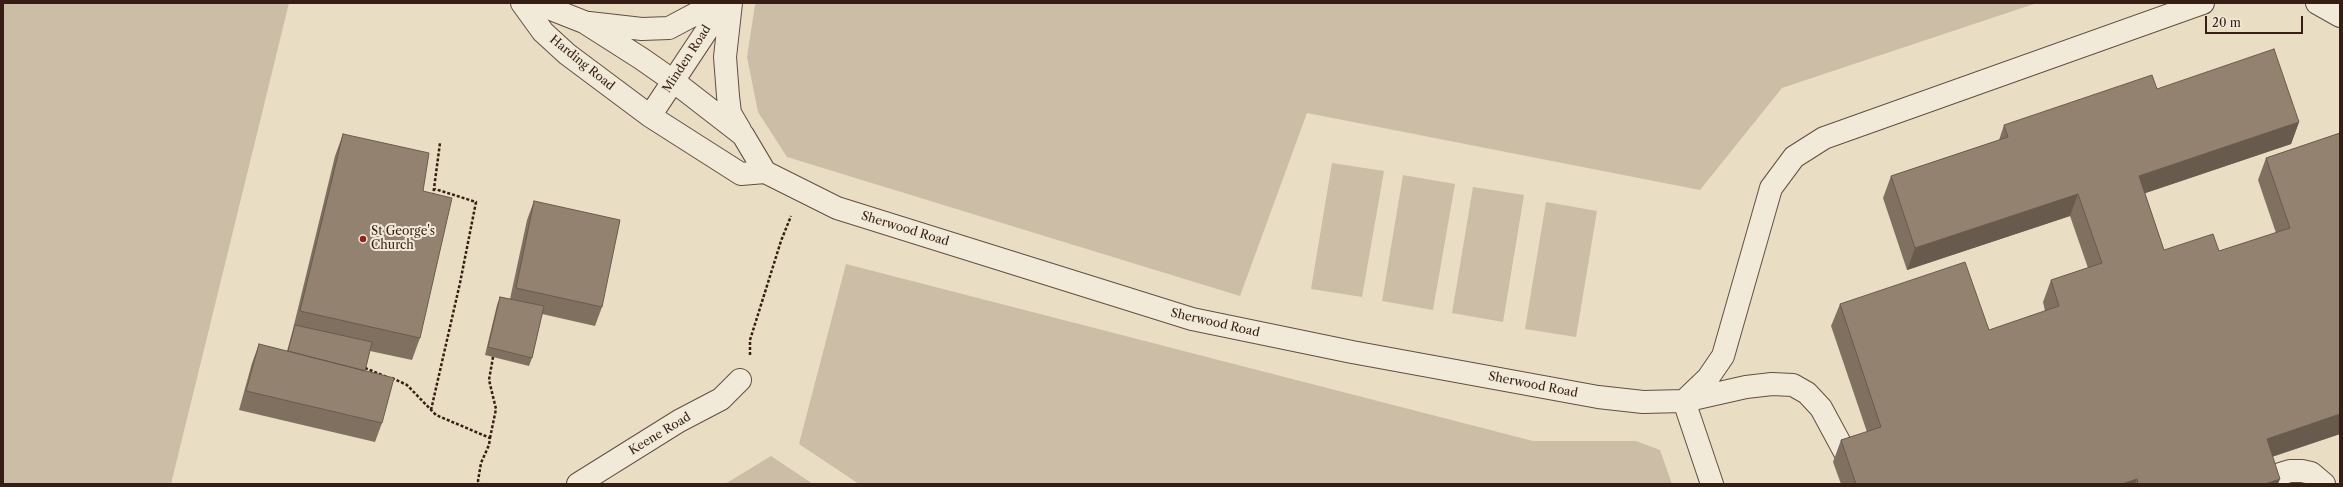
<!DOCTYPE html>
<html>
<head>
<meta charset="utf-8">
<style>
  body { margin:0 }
  #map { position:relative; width:2343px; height:487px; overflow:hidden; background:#e9dec4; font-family:"Libre Caslon Text",serif }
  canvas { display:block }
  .frame { position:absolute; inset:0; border:4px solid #371e14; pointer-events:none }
  .scale { position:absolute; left:2205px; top:16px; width:98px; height:18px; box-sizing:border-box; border:2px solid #371e14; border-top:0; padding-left:5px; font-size:12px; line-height:14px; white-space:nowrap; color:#371e14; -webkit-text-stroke:3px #f1ead9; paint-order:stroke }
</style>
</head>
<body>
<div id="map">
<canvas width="2343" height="487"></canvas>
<div class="frame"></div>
<div class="scale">20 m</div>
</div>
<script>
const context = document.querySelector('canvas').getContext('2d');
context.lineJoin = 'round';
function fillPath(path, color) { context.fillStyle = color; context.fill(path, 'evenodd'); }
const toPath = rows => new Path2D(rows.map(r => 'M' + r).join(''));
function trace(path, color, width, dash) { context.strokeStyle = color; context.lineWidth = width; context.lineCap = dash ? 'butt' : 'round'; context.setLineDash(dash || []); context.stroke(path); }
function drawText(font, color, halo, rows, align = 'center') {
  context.font = font + ' "Libre Caslon Text",serif'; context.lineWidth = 4; context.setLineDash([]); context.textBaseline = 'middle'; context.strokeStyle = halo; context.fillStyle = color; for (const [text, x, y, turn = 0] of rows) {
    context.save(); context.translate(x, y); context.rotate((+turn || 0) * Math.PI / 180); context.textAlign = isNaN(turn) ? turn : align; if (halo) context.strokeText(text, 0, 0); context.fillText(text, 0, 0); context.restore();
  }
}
fillPath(toPath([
  [3,3,289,3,171,484,3,484],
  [758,3,2037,3,1782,88,1700,190,1307,113,1240,296,787,157,758,112,747,57,755,5],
  [1332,163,1384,171,1362,297,1311,289],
  [1403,175,1455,184,1433,310,1382,301],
  [1473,187,1524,195,1503,322,1452,313],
  [1546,202,1597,211,1576,337,1525,329],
  [846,264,1533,441,1636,441,1660,450,1672,484,859,484,799,444],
  [771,456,813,484,725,484]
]), '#cbbda6');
const minor = toPath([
  [522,3,543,32,567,54,650,116,741,174,765,172],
  [536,3,584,22,642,59,672,80,743,135,765,172,837,208,1192,319,1352,352,1598,397,1643,402,1684,401,1746,387,1772,384,1793,385,1807,393,1821,408,1848,458],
  [731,3,725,57,728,96,730,113,740,130],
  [2317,3,2340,16],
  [589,23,642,29,669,28,716,3],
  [650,116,725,3],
  [1684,401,1708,378,1723,356,1771,188,1794,157,1824,138,2203,3],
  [1684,401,1712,484],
  [2264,479,2290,471,2302,471,2311,473,2324,484],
  [578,484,679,421,721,399,740,380]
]);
trace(minor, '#644e40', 24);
trace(toPath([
  [433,196,440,143],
  [750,355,750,340,781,241,791,216],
  [365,368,387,377],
  [392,378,407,385,436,415,490,438,489,445,481,463,478,481,480,484],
  [431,410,460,283,476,202,435,189],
  [490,438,496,409,489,380,493,357]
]), '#371e14', 2.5, [3, 2]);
trace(minor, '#f1ead9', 22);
fillPath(toPath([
  [2157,89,2299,122,2291,144,2145,193,2164,250,2219,251,2276,233,2258,180,2266,158,2340,133,2340,434,2272,457,2278,484,1841,484,1833,462,1841,440,1867,432,1831,326,1840,304,1989,330,2045,311,2043,302,2051,280,2088,268,2070,216,1907,270,1883,198,1891,176,1999,140,2004,125],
  [343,134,423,191,420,338,412,360,370,351,365,371,382,423,375,442,239,410,252,363,259,344,287,351,292,333,335,156],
  [534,201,602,307,595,326,542,314,532,358,529,366,485,355,497,305,500,297,510,299,527,220]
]), '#7f7060');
fillPath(toPath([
  [2299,122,2291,144,2131,198,2139,176],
  [2078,194,2070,216,1907,270,1915,248],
  [2340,414,2340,434,2259,461,2267,439],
  [2137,479,2135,484,2122,484],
  [2280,479,2278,484,2265,484]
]), '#685b4e');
const building = toPath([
  [2274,49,2299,122,2139,176,2164,250,2213,234,2219,251,2290,228,2266,158,2340,133,2340,414,2267,439,2280,479,2265,484,2138,484,2137,479,2122,484,1856,484,1841,440,1881,427,1840,304,1965,262,1989,330,2059,306,2051,280,2102,263,2078,194,1915,248,1891,176,2008,137,2004,125,2152,75,2157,89,2274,49],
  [343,134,429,153,423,191,452,198,420,338,300,311,343,134],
  [534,201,620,220,602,307,516,288,534,201],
  [500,297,544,306,532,358,488,347,500,297],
  [295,325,372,342,365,371,288,351,295,325],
  [259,344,394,378,382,423,246,391,259,344]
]);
fillPath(building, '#948270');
trace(building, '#685b4e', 1);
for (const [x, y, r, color] of [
  [363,239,4,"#8f2418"]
]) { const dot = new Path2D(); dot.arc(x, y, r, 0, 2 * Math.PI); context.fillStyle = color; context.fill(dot); trace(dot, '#f1ead9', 1.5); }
drawText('12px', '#371e14', '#f1ead9', [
  ["Minden Road",687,59,-57],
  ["Harding Road",582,63,39],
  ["Sherwood Road",905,229,17],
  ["Sherwood Road",1215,323,13],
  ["Sherwood Road",1533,385,11],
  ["Keene Road",660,434,-31]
]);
drawText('12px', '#371e14', '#f1ead9', [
  ["St George's",371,232],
  ["Church",371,246]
], 'left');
</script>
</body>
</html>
